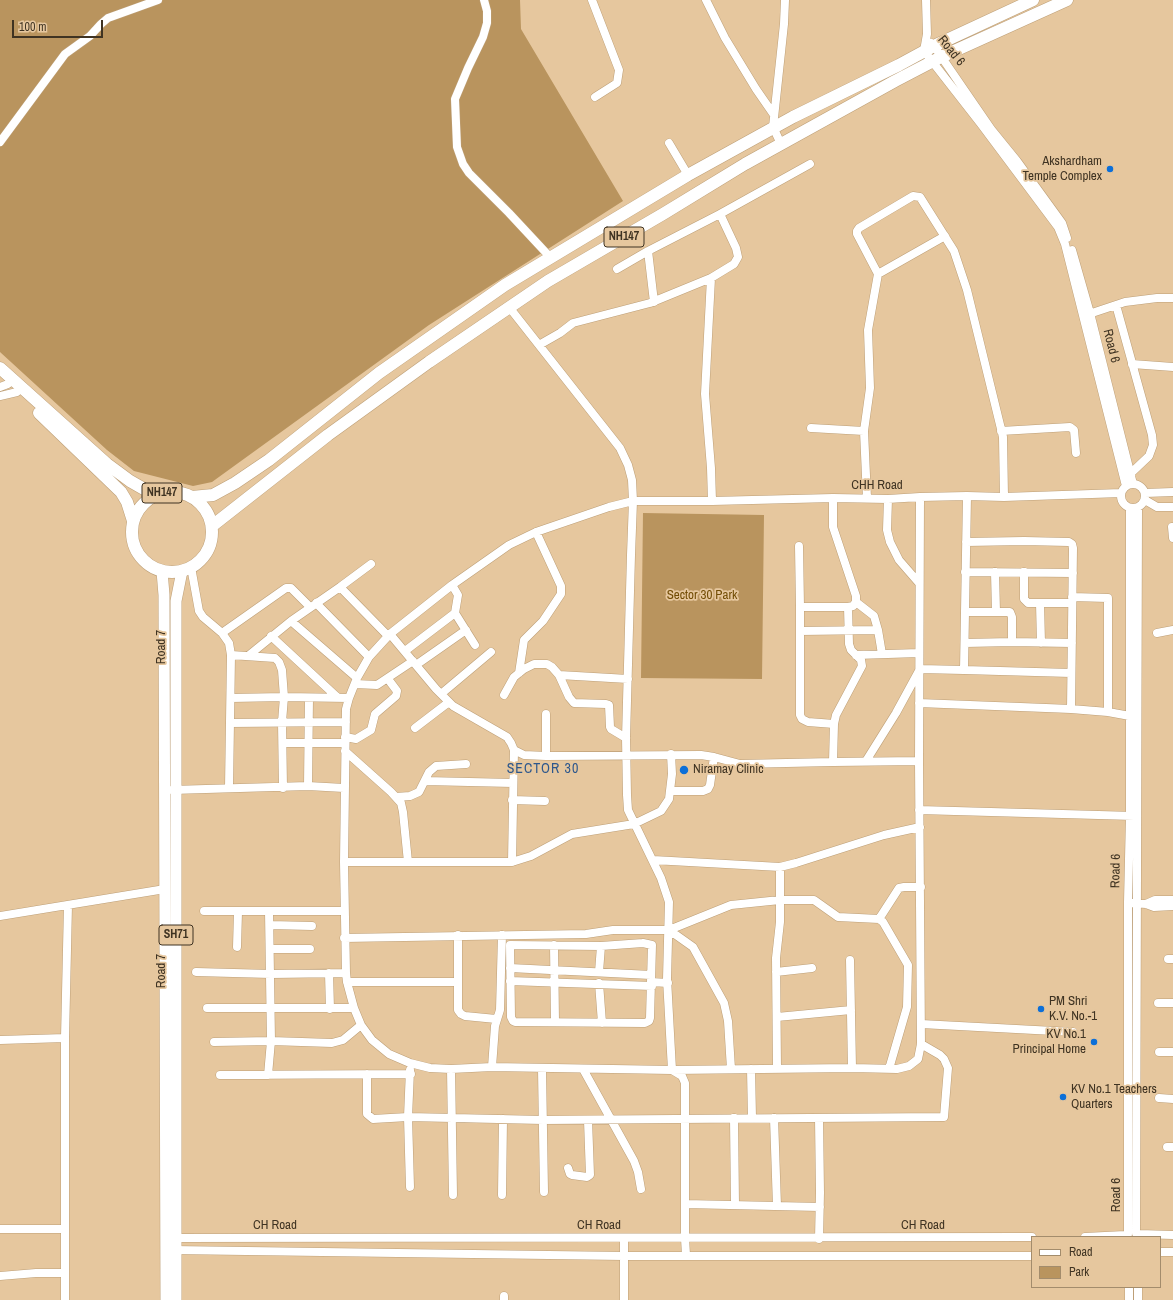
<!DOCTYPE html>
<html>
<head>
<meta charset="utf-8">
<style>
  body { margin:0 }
  #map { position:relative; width:1173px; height:1300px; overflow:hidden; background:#e6c79e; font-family:"Archivo Narrow",sans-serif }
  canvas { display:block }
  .legend { position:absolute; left:1031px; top:1236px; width:130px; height:52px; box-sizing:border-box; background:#e6c79e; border:1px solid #a38c6c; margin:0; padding:5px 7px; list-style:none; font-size:12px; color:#3f3322 }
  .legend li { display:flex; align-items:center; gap:8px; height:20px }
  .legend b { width:20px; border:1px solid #a38c6c }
  .scale { position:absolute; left:12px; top:20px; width:91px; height:18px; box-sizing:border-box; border:2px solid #3f3322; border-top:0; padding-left:5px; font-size:12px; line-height:14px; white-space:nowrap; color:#3f3322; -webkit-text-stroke:3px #e6c79e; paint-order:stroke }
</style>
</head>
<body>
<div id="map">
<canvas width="1173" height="1300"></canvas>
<ul class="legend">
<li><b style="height:5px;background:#fff"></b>Road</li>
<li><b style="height:11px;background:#b9945e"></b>Park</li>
</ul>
<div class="scale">100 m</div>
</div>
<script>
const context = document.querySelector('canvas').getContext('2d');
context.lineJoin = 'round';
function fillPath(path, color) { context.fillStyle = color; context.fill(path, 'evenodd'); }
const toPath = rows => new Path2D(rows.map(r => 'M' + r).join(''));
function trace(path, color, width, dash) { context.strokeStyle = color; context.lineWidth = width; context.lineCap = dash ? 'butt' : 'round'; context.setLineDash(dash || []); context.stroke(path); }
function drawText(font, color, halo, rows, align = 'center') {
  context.font = font + ' "Archivo Narrow",sans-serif'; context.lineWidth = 3.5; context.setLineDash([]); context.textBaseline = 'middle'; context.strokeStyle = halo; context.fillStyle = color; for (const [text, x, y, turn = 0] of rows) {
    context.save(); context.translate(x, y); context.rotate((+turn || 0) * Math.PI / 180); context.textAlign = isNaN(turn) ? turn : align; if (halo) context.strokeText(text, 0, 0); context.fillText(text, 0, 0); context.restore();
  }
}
fillPath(toPath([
  [0,0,520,0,521,29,623,201,429,325,212,482,193,486,134,471,107,450,0,352],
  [643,513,764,515,762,679,641,678]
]), '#b9945e');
const minor = toPath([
  [484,0,487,11,487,23,483,37,468,68,455,99,457,147,463,164,469,173,509,213,550,257],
  [592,0,619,70,617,83,595,97],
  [706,0,725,38,756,89,774,115],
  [926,0,927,34,924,51,981,124,1058,227,1065,244,1126,486],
  [931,43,934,46,991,129,1017,161,1062,223,1067,238],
  [0,142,65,54,90,36,101,24,108,18,158,0],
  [669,143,688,175],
  [781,144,773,127,784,24,785,0],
  [720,214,810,164],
  [1072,250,1090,313,1133,484],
  [648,251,654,302],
  [878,274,945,236],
  [711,278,705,394,711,468,712,501],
  [1116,305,1152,435,1153,445,1149,456,1131,473],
  [509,307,620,448,628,465,632,480,633,501,631,555,626,738,627,795,628,810,661,878,669,902,667,979,672,1070,682,1076,685,1083,685,1238,686,1255],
  [1086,315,1125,302,1157,298,1173,298],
  [539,345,560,333,573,323,650,303,711,278,734,264,738,257,736,248,720,214,648,251,617,269],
  [1132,364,1173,367],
  [0,387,8,384,13,380],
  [0,396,17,392,22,387],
  [811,428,864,431,867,498],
  [864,431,870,388,868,330,878,274,857,234,857,231,859,228,913,196,920,197,954,251,967,290,1003,437,1004,497],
  [1001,431,1070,427,1074,430,1076,453],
  '1121 496a12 12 0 1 1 24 0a12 12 0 1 1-24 0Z',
  [1145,493,1173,492],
  [920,497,919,761,921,1044,918,1059,909,1066,897,1069,852,1068,672,1070,492,1067,451,1069,430,1068,410,1063,389,1054,372,1040,361,1025,354,1008,347,982,346,973,344,862,346,709,349,698,357,678,369,657,390,634,452,585,509,545,536,532,609,507,633,501,712,501,833,498,888,499,920,497,967,496,1004,497,1121,493],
  [833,498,833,527,856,596,856,602,853,606,848,607,800,607,800,715,802,719,808,722,834,724,833,762,919,761],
  [888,499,887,530,890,542,899,560,919,583],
  [1145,500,1157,507,1173,507],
  [1172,527,1173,538],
  [966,542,1024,541,1069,542,1072,544,1073,548,1071,709],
  [799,546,800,607],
  [191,567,199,611,203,617,222,633,229,643,231,655,229,788],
  [965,572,1073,573],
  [995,572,996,612],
  [1024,572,1024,599,1028,603,1072,603],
  [340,587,388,636],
  [1072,597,1108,598,1108,712],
  [856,602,874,616,878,630,882,654],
  [316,603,369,657],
  [1040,603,1041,643],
  [965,612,1010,612,1012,617,1012,642],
  [455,613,475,645],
  [291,621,357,678],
  [800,631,878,630],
  [222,633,286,588,291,588,310,607],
  [1157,633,1173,630],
  [390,634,436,689,453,706,507,737,511,743,514,750,512,862],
  [271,636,337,697],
  [965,643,1012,642,1072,643],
  [405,651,455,613,458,595,452,585],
  [856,655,919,653],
  [248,656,291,621,340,587,371,564],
  [416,665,466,630],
  [964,670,1071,673],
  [519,673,524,640,543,621,561,594,561,586,536,532],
  [559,675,628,679],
  [355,684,377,685,413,661],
  [441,694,491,652],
  [504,695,514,677,524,669,534,664,547,664,552,667,559,675,569,697,574,703,606,704,609,705,610,727,611,729,626,738],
  [231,698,284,697,282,670,279,662,275,658,231,655],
  [919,703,1071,709,1108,712,1130,716],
  [546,714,546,756],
  [230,723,346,722],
  [834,724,836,715,862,666,861,660,851,650,849,644,848,607],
  [415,728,449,702],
  [345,737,356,739,371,730,375,714,396,696,397,691,388,679],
  [283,743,345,743],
  [514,750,524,755,546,756,701,755,714,757,740,764,833,762],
  [345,751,391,792,401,803,403,812,408,862],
  [866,761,896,713,920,669,964,670,967,496],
  [425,781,513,783],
  [308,786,309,698],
  [283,788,282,722,284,697,349,698],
  [172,790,308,786,344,788],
  [671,791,703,791,708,789,710,785,714,757],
  [396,797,410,796,419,792,429,772,436,766,466,764],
  [512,800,545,801],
  [919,810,1134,816],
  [653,860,780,867,796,863,884,835,920,827],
  [344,862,512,862,531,856,572,834,634,824,661,811,669,799,672,774,671,754],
  [1132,903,1146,904,1154,907,1173,906],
  [1146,904,1155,900,1173,900],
  [204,911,344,911],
  [0,916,165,889],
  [879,919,899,888,904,887,921,887],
  [270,925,312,926],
  [669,930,693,947,724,1003,728,1021,731,1069],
  [458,935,458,1010,461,1014,465,1016,496,1019],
  [344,938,586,934,613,930,669,930,731,905,780,900,814,900,838,917,879,919,883,922,908,965,907,1007,889,1069],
  [643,943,652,945,650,1018,649,1021,645,1023,515,1022,513,1021,511,1017,510,945,601,946,643,943],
  [554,945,555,1022],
  [237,947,238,912],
  [270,949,310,949],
  [1168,959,1173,959],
  [850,960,852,1068],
  [510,968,651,975],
  [196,972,271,974,346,973],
  [599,972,601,946],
  [776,972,812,968],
  [329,973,330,1009],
  [510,981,652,986],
  [347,982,458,982],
  [651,982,668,983],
  [599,983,602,1023],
  [1158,1003,1173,1003],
  [207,1008,354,1008],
  [777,1017,851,1010],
  [921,1024,1073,1032],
  [0,1040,65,1038],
  [214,1042,271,1041,332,1043,343,1040,361,1025],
  [1159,1052,1173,1052],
  [492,1067,495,1026,500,1010,502,935],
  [777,1068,776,958,780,922,780,867],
  [451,1069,453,1195],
  [542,1069,544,1192],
  [583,1069,634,1161,638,1172,641,1189],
  [751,1069,752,1118],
  [367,1074,367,1114,373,1119,408,1117,543,1120,944,1117,948,1068,944,1059,940,1055,921,1044],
  [220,1075,411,1074],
  [268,1075,271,1041,269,911],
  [1159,1098,1173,1099],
  [734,1118,735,1205],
  [774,1118,777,1206],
  [1167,1147,1173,1147],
  [568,1168,570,1174,572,1175,587,1177,590,1175,588,1120],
  [410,1187,408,1117,410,1070],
  [502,1195,503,1119],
  [685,1204,820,1207],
  [0,1229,65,1229],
  [1136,1233,1138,508],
  [1128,1234,1128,902,1130,816,1130,509],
  [1139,1234,1173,1235],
  [1085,1237,1125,1235],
  [171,1238,1032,1237],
  [819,1239,820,1193,819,1118],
  [171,1250,624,1256,1032,1256],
  [1160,1252,1173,1252],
  [0,1276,36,1273,65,1273],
  [65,1300,65,1038,68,905],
  [504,1300,504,1296],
  [624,1300,624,1238],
  [1129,1300,1129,1287],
  [1138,1300,1138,1287]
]);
const major = toPath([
  [162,571,164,595,166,1300],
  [176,1300,176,601,182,571]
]);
const highway = toPath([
  [0,368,107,464,130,481,144,489,159,494],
  [39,413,121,492,127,502,133,521],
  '132 532a40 40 0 1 1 80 0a40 40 0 1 1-80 0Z',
  [192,497,213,495,235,483,269,460,379,373,505,285,688,175,793,117,899,65,934,46,1033,0],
  [212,526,328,435,429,362,548,281,663,214,745,164,895,81,941,57,1067,0]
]);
trace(minor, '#bd9f77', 9);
trace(major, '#bd9f77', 12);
trace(highway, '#bd9f77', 13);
trace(minor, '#fff', 8);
trace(major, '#fff', 11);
trace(highway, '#fff', 12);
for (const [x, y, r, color] of [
  [1110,169,4,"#0c6fd8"],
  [684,770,5,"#0c6fd8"],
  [1041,1009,4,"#0c6fd8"],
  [1094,1042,4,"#0c6fd8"],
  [1063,1097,4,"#0c6fd8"]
]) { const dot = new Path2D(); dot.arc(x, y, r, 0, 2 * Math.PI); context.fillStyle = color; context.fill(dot); trace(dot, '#e6c79e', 1.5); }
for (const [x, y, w] of [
  [624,237,40],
  [162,493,40],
  [176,935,34]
]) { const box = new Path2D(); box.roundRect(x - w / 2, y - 10, w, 20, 3); context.fillStyle = '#e6c79e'; context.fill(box); trace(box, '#3f3322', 1); }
drawText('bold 12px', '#3f3322', null, [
  ["NH147",624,237],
  ["NH147",162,493],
  ["SH71",176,935]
]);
drawText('13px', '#3f3322', '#e6c79e', [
  ["Road 6",951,51,51],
  ["Road 6",1111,346,76],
  ["CHH Road",877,486],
  ["Road 7",162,647,-90],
  ["Road 6",1116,871,-89],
  ["Road 7",162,971,-90],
  ["Road 6",1117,1195,-90],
  ["CH Road",275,1226],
  ["CH Road",599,1226],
  ["CH Road",923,1226]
]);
drawText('13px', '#3f3322', '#e6c79e', [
  ["Akshardham",1102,162,"right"],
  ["Temple Complex",1102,177,"right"],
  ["Niramay Clinic",693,770],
  ["PM Shri",1049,1002],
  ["K.V. No.-1",1049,1017],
  ["KV No.1",1086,1035,"right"],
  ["Principal Home",1086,1050,"right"],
  ["KV No.1 Teachers",1071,1090],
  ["Quarters",1071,1105]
], 'left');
drawText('13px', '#724c04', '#e6c79e', [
  ["Sector 30 Park",702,596]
]);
context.letterSpacing = '1px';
drawText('14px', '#2d578c', '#e6c79e', [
  ["SECTOR 30",543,769]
]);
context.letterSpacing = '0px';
</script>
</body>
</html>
